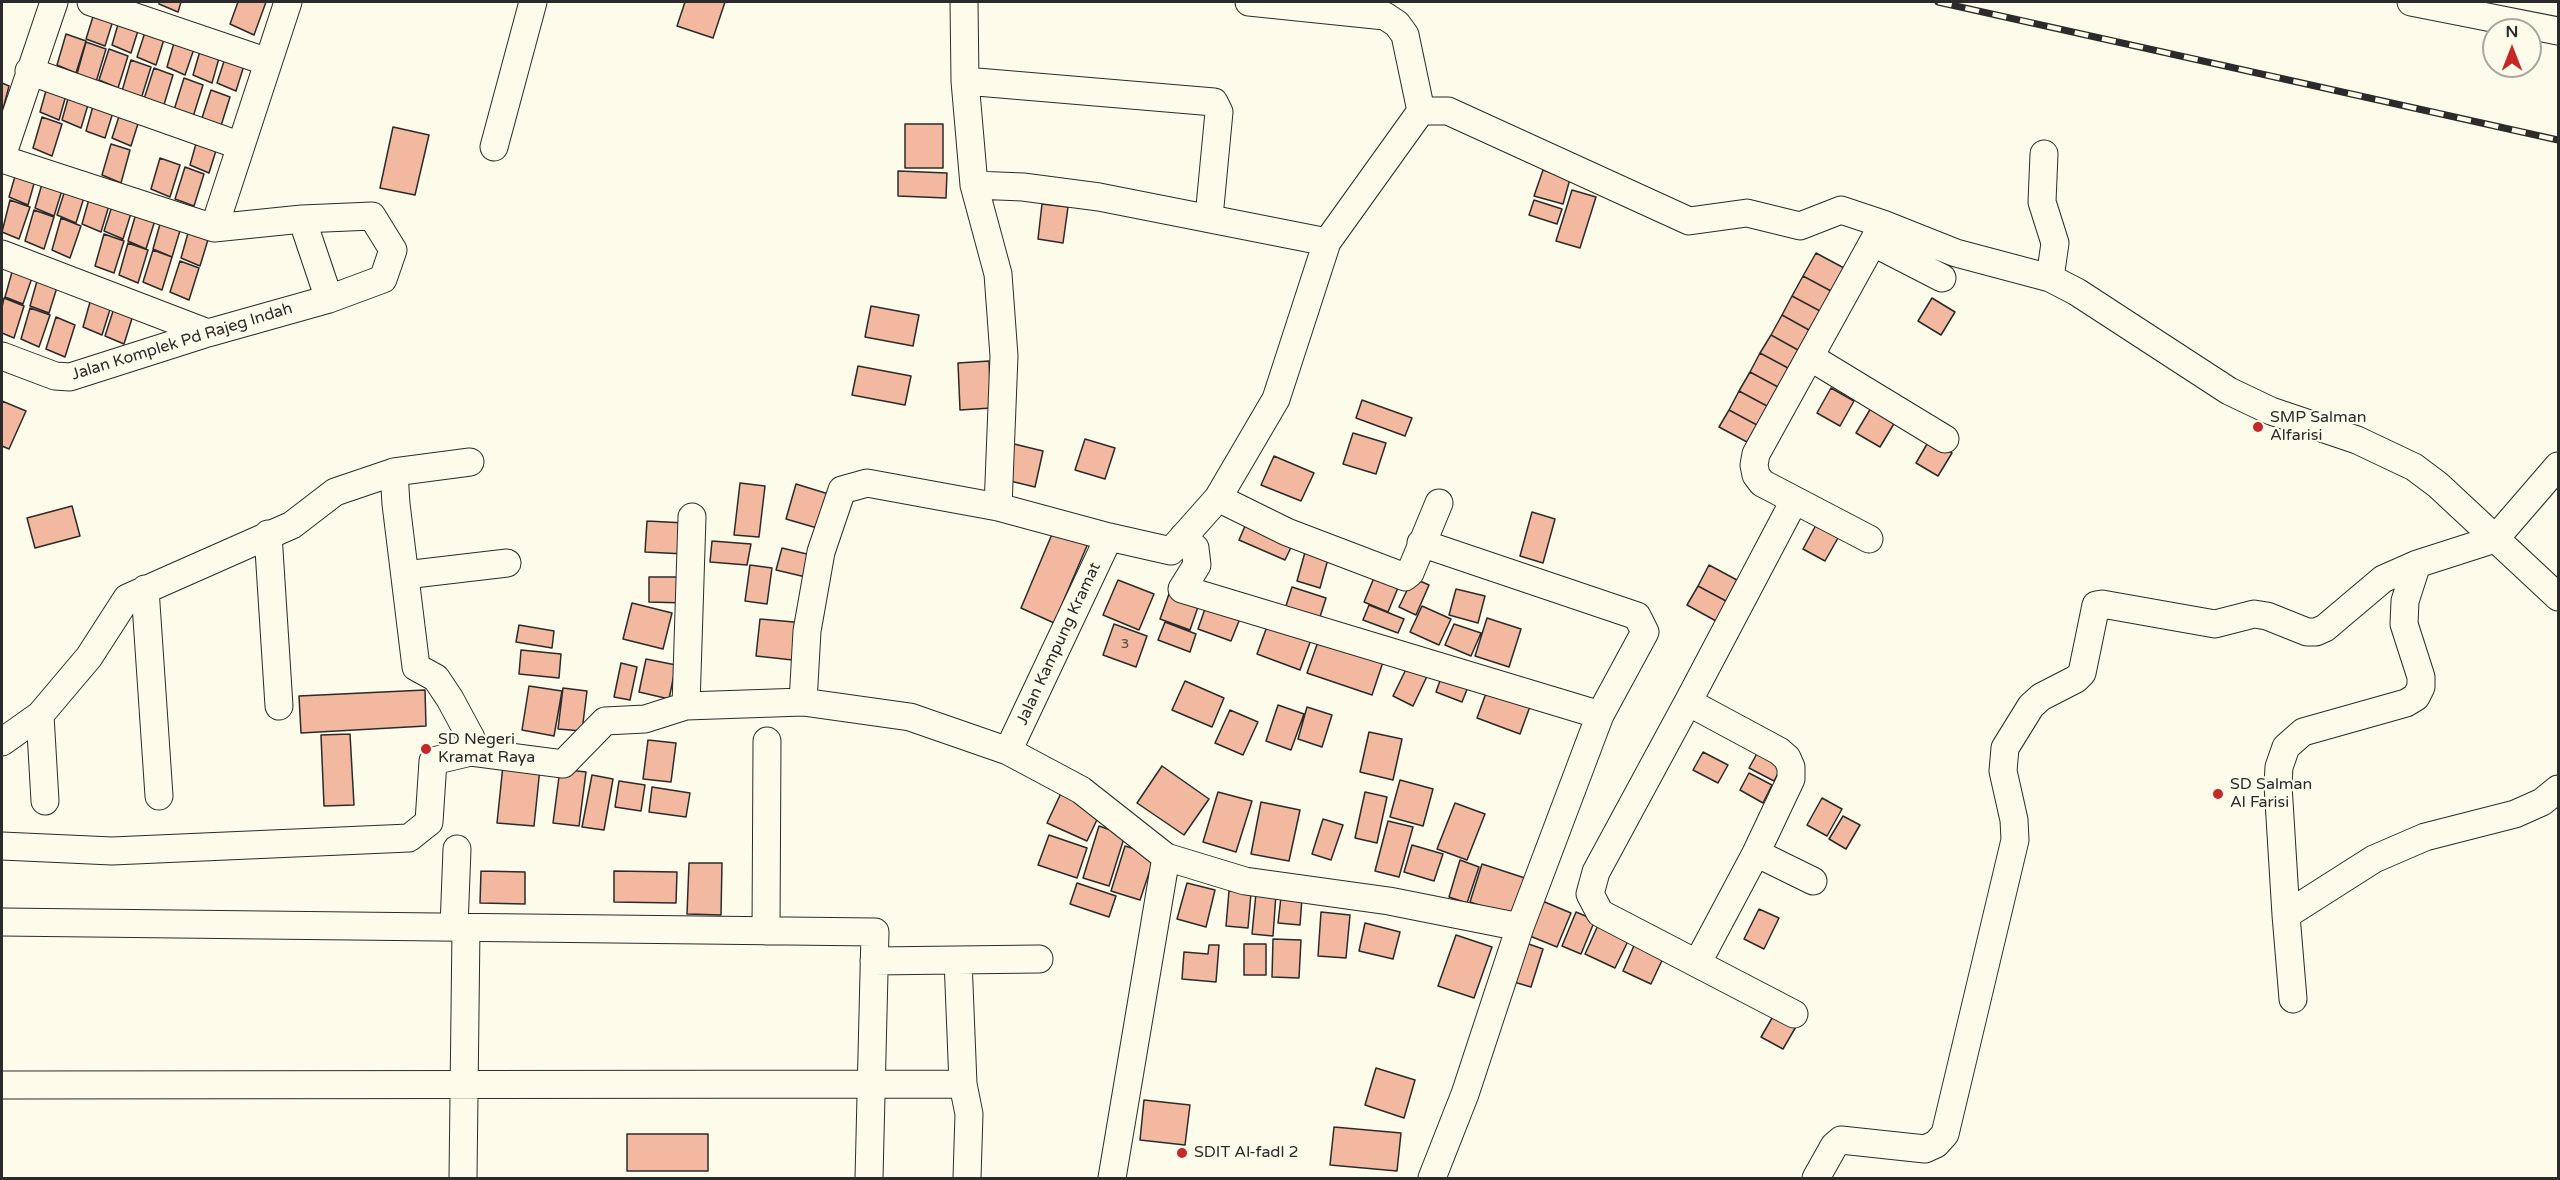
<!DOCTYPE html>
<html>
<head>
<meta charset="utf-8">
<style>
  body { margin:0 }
  #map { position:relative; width:2560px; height:1180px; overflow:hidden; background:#fdfbea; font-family:"Varela Round",sans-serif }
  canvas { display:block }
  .frame { position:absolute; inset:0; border:3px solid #2b2b2b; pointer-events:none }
  .north { position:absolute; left:2482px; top:18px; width:60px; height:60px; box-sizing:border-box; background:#fdfbea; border:2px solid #a9a89e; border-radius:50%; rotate:0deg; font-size:16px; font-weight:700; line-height:24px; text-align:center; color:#2b2b2b }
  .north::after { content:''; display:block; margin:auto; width:21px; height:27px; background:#c62828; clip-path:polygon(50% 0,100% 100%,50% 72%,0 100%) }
</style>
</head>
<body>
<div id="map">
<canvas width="2560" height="1180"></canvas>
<div class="frame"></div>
<div class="north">N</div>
</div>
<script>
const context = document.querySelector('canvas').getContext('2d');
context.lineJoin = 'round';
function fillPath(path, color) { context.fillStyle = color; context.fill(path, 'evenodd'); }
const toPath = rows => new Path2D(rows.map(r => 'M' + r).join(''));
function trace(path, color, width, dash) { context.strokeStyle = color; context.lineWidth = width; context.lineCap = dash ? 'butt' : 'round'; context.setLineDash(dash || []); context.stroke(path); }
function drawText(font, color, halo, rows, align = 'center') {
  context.font = font + ' "Varela Round",sans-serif'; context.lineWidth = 4.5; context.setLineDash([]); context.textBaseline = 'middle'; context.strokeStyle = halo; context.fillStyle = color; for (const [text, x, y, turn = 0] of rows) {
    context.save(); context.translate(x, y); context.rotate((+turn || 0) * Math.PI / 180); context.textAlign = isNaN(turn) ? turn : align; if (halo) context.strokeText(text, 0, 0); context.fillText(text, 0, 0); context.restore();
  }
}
const building = toPath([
  [159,2,181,2,178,12,159,4,159,2],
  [238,2,266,2,254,35,230,24,238,2],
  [685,2,725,2,713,38,677,26,685,2],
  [96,7,115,14,105,46,86,39,96,7],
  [121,14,141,21,131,53,112,45,121,14],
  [147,26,166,33,156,65,137,57,147,26],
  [66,34,86,41,76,73,57,65,66,34],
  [176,36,196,43,185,75,167,67,176,36],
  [86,42,106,49,96,82,77,74,86,42],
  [202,44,221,51,212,83,193,75,202,44],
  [109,49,128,56,118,88,99,80,109,49],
  [227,52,246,59,236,91,217,83,227,52],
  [131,60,151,67,141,99,122,91,131,60],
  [154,68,173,75,163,108,144,99,154,68],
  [184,78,203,85,193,117,174,110,184,78],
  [49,80,68,88,59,120,40,112,49,80],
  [2,83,9,86,2,113,2,83],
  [71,88,91,95,81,128,62,120,71,88],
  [211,90,230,97,220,129,201,121,211,90],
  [95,99,115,106,105,138,86,131,95,99],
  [122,107,141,114,131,146,112,138,122,107],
  [42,117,62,124,52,156,33,148,42,117],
  [905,124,943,124,943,168,905,168,905,124],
  [393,127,429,135,415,195,380,188,393,127],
  [199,133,219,141,209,173,190,165,199,133],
  [111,144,130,150,121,183,102,175,111,144],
  [160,158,180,165,170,197,151,189,160,158],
  [18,166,37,173,28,205,9,197,18,166],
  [185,167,204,174,194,206,175,199,185,167],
  [1543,170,1570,179,1563,204,1534,196,1543,170],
  [898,171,947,173,946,198,898,196,898,171],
  [44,177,64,184,54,216,35,208,44,177],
  [67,184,86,191,76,223,57,215,67,184],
  [1572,190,1596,197,1580,248,1556,241,1572,190],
  [91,192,111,199,101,232,82,224,91,192],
  [10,200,30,207,19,239,2,232,10,200],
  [114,200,133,207,123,239,104,231,114,200],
  [1534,200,1562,209,1557,224,1529,215,1534,200],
  [1042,204,1068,207,1063,243,1038,239,1042,204],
  [34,210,54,217,44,249,25,241,34,210],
  [137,210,156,217,146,249,128,241,137,210],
  [162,217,182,224,172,257,153,249,162,217],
  [61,218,81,226,70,258,52,250,61,218],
  [190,226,210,233,200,266,181,258,190,226],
  [104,234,124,241,114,273,95,266,104,234],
  [128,243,148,250,138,283,119,275,128,243],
  [153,250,172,257,162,290,143,282,153,250],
  [1816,253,1844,268,1831,291,1803,276,1816,253],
  [180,261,199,268,189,300,170,292,180,261],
  [14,265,34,272,23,304,5,297,14,265],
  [39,274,59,281,49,313,30,306,39,274],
  [1803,276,1831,291,1820,311,1792,296,1803,276],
  [92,295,112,303,102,335,83,327,92,295],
  [1792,296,1820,311,1809,330,1782,315,1792,296],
  [4,298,24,306,14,338,2,333,2,307,4,298],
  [1932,298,1955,312,1941,335,1918,321,1932,298],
  [115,305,134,312,124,344,105,336,115,305],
  [871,306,919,315,913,346,865,337,871,306],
  [30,308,50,315,39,347,21,339,30,308],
  [1782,315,1809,330,1798,350,1771,335,1782,315],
  [56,317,75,325,65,357,46,349,56,317],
  [1771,335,1798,350,1788,368,1760,353,1771,335],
  [1760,353,1788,368,1778,387,1750,372,1760,353],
  [989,361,991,408,960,410,958,363,989,361],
  [858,366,911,376,905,405,852,395,858,366],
  [1750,372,1778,387,1767,406,1739,391,1750,372],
  [1831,388,1854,401,1840,426,1817,413,1831,388],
  [1739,391,1767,406,1757,425,1729,410,1739,391],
  [1362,400,1412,418,1405,436,1356,418,1362,400],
  [2,401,26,411,9,449,2,446,2,401],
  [1871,408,1895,422,1880,447,1856,433,1871,408],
  [1729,410,1757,425,1747,442,1719,427,1729,410],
  [1353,433,1386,443,1376,474,1343,464,1353,433],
  [1085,439,1115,448,1105,479,1075,470,1085,439],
  [1930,439,1952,453,1938,476,1916,463,1930,439],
  [1010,443,1043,451,1035,487,1002,479,1010,443],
  [1274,456,1314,473,1301,501,1261,485,1274,456],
  [740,483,765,486,759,537,734,535,740,483],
  [796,484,835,496,824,530,786,519,796,484],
  [72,506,80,536,35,548,27,518,72,506],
  [1532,512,1555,519,1543,563,1520,556,1532,512],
  [1248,519,1295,539,1285,560,1239,540,1248,519],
  [647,521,686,523,685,554,645,552,647,521],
  [1816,525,1838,538,1825,561,1803,549,1816,525],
  [1055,527,1089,541,1054,623,1021,608,1055,527],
  [712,541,751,544,747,565,710,562,712,541],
  [1307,545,1330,552,1320,588,1297,581,1307,545],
  [782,548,815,556,810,578,776,570,782,548],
  [750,565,772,568,767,604,745,601,750,565],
  [1709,565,1737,580,1726,601,1698,586,1709,565],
  [1378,568,1402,578,1388,612,1364,602,1378,568],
  [649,577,687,577,686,603,649,602,649,577],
  [1413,578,1429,585,1416,615,1399,607,1413,578],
  [1118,580,1154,594,1139,630,1103,615,1118,580],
  [1698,586,1726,601,1716,621,1687,605,1698,586],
  [1292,587,1326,598,1319,620,1285,609,1292,587],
  [1456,589,1485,596,1478,623,1449,615,1456,589],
  [1169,594,1199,604,1190,630,1160,619,1169,594],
  [632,603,672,613,663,649,623,639,632,603],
  [1207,603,1241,616,1231,641,1198,629,1207,603],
  [1369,605,1404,619,1398,633,1363,620,1369,605],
  [1422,606,1451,619,1439,645,1410,632,1422,606],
  [1487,618,1521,629,1509,667,1475,656,1487,618],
  [760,619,805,623,802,661,756,656,760,619],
  [1269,621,1312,637,1300,670,1257,654,1269,621],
  [1165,622,1196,634,1190,652,1158,640,1165,622],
  [1114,624,1147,636,1136,667,1103,655,1114,624],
  [1454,624,1481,633,1471,656,1445,645,1454,624],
  [519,625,554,631,552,648,516,642,519,625],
  [1319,639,1383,662,1372,695,1307,673,1319,639],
  [521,650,561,654,559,678,519,674,521,650],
  [646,659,676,665,669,699,639,692,646,659],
  [1410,661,1430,670,1413,706,1393,696,1410,661],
  [621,663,637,667,630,700,614,697,621,663],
  [1443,672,1470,682,1462,702,1436,692,1443,672],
  [1185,681,1224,698,1212,727,1172,710,1185,681],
  [1489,685,1532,701,1520,734,1477,718,1489,685],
  [529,686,562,691,554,736,522,730,529,686],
  [563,688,587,691,582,731,558,729,563,688],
  [425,690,426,726,301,733,299,696,425,690],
  [1278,705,1304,714,1291,750,1266,741,1278,705],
  [1307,707,1332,715,1322,747,1298,739,1307,707],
  [1230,710,1258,722,1243,755,1215,743,1230,710],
  [1369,732,1402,739,1393,780,1360,772,1369,732],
  [350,734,354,805,324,806,321,735,350,734],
  [648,740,676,743,671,782,643,779,648,740],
  [1760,748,1784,762,1774,781,1749,768,1760,748],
  [1703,752,1728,765,1718,783,1693,770,1703,752],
  [503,765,540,768,534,826,497,823,503,765],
  [1162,766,1209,799,1184,835,1137,803,1162,766],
  [560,769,586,772,579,826,553,823,560,769],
  [1749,773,1772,785,1763,803,1740,790,1749,773],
  [592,775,613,779,604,830,582,827,592,775],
  [1400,780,1433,789,1423,826,1390,817,1400,780],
  [619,781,645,785,641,811,615,807,619,781],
  [652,787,690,793,686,817,649,812,652,787],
  [1062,791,1102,809,1087,841,1047,823,1062,791],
  [1218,792,1252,801,1236,852,1203,842,1218,792],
  [1365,792,1387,797,1377,843,1355,838,1365,792],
  [1822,798,1842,809,1827,836,1807,825,1822,798],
  [1261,802,1300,810,1289,861,1251,854,1261,802],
  [1455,803,1485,814,1467,860,1437,849,1455,803],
  [1843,816,1860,825,1846,849,1829,839,1843,816],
  [1323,819,1343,825,1331,860,1312,854,1323,819],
  [1388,821,1413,827,1399,877,1375,871,1388,821],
  [1099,826,1125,835,1109,886,1083,878,1099,826],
  [1049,835,1087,848,1077,878,1038,865,1049,835],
  [1412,845,1443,854,1434,881,1404,872,1412,845],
  [1125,846,1155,855,1140,900,1111,891,1125,846],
  [1460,860,1479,867,1467,903,1449,897,1460,860],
  [689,863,722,863,721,915,687,914,689,863],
  [1482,864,1531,880,1518,918,1470,902,1482,864],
  [481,871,525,872,525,904,480,903,481,871],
  [614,871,677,872,676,903,614,902,614,871],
  [1077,883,1116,896,1109,917,1070,904,1077,883],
  [1187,883,1215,890,1206,927,1177,919,1187,883],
  [1229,891,1251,893,1248,928,1226,926,1229,891],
  [1256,893,1276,894,1273,936,1252,934,1256,893],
  [1281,897,1302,898,1300,925,1278,923,1281,897],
  [1540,900,1571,913,1557,947,1525,934,1540,900],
  [1759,909,1779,918,1764,949,1744,939,1759,909],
  [1321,912,1350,915,1346,958,1318,956,1321,912],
  [1576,912,1595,920,1581,954,1562,946,1576,912],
  [1600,921,1631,935,1615,968,1585,954,1600,921],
  [1365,923,1400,932,1393,959,1359,951,1365,923],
  [1456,935,1492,947,1474,998,1438,986,1456,935],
  [1273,939,1301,940,1299,978,1272,977,1273,939],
  [1520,941,1543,949,1531,987,1507,980,1520,941],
  [1636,941,1665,954,1651,984,1623,971,1636,941],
  [1244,944,1266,944,1266,975,1244,975,1244,944],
  [1209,945,1219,945,1216,982,1182,979,1184,952,1208,954,1209,945],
  [1775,1013,1797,1025,1783,1049,1761,1037,1775,1013],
  [1376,1068,1415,1080,1404,1118,1365,1105,1376,1068],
  [1144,1100,1190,1105,1185,1145,1140,1140,1144,1100],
  [1334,1127,1401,1133,1397,1171,1330,1165,1334,1127],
  [627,1134,708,1134,708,1171,627,1171,627,1134]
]);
fillPath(building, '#f2b8a0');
trace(building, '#2b2b2b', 1.5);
const minor = toPath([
  [91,2,268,62],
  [964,2,965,81,974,185,998,274,1004,356,998,507],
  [1249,2,1385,16,1397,24,1405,35,1421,111],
  [2411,2,2558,31],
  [29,71,241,146],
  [965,81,1214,102,1219,112,1209,217],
  [494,147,533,2],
  [2044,154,2042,202,2055,243,2050,278],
  [2,156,54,2],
  [2,159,214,228,302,219],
  [974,185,1023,187,1099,197,1327,242],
  [214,228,288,2],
  [1874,243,1942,278],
  [2,254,208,333],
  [2,356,55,376,70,377,208,333,329,299,302,219,372,216,393,250,383,279,329,299],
  [1810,357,1945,439],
  [394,472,470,462],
  [1218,498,1287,532,1405,577,1410,573,1439,503],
  [268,534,279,706],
  [1183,537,1195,548,1197,565,1182,589,1600,715],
  [1869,539,1762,483,1756,475,1754,465,1756,454,1883,224],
  [1421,543,1637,616,1645,632,1600,715,1520,927,1465,1094,1432,1178],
  [405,575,507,563],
  [145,589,159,796],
  [803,702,807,631,821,552,842,490,867,483,998,507,1109,537,1171,551,1218,498,1276,399,1327,242,1421,111,1448,111,1689,221,1747,213,1800,226,1841,210,1883,224,1956,253,2050,278,2077,292,2229,391,2271,411,2357,440,2414,467,2438,485,2558,597],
  [1688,702,1596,872,1590,894,1600,913,1794,1014],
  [686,706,692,517],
  [2,742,40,715],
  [1008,751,1109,537],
  [45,801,40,715,89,657,127,598,292,525,335,492,394,472,396,504,416,667,436,678,450,699,471,738,471,752],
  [2,846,112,851,409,838,429,822,433,761,471,752,563,764,605,721,645,719,686,706,803,702,910,717,1008,751,1081,790,1166,857,1245,881,1389,901,1520,927],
  [1756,853,1813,881],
  [2286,915,2278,785,2279,767,2286,747,2303,732,2406,703,2416,697,2421,687,2421,677,2404,624,2405,601,2417,564,2495,539,2558,466],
  [2,922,875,932,869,1178],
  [454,927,457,849],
  [766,931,767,741],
  [958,960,963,1084,969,1114,967,1178],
  [874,961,1039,959],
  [1698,962,1756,853,1791,779,1791,767,1787,758,1779,751,1688,702,1794,501],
  [2293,999,2286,915,2374,859,2425,837,2515,814,2542,802,2558,789],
  [2,1085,963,1084],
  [463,1178,466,928],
  [1112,1178,1166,857],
  [1816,1178,1834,1146,1841,1140,1925,1149,1936,1144,1945,1134,2015,840,2014,820,2003,771,2005,748,2031,706,2041,697,2076,679,2082,673,2096,605,2102,604,2215,624,2254,614,2267,616,2307,632,2316,632,2325,628,2383,579,2417,564]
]);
trace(minor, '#2b2b2b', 29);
trace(minor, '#fdfbea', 27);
const rail = toPath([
  [1938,2,2558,140]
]);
trace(rail, '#2b2b2b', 7);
trace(rail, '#fdfbea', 4.5, [14]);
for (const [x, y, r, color] of [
  [2258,427,6,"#c62828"],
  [426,749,6,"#c62828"],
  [2218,794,6,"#c62828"],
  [1182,1153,6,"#c62828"]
]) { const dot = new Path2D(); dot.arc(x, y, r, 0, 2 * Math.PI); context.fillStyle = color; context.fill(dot); trace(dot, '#fdfbea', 2); }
drawText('14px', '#5d4e48', null, [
  ["3",1125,644]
]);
drawText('16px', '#2b2b2b', '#fdfbea', [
  ["Jalan Komplek Pd Rajeg Indah",182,342,-17],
  ["Jalan Kampung Kramat",1059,644,-65]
]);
drawText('16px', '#2b2b2b', '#fdfbea', [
  ["SMP Salman",2270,418],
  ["Alfarisi",2270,436],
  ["SD Negeri",438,740],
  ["Kramat Raya",438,758],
  ["SD Salman",2230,785],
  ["Al Farisi",2230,803],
  ["SDIT Al-fadl 2",1194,1153]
], 'left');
</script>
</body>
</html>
